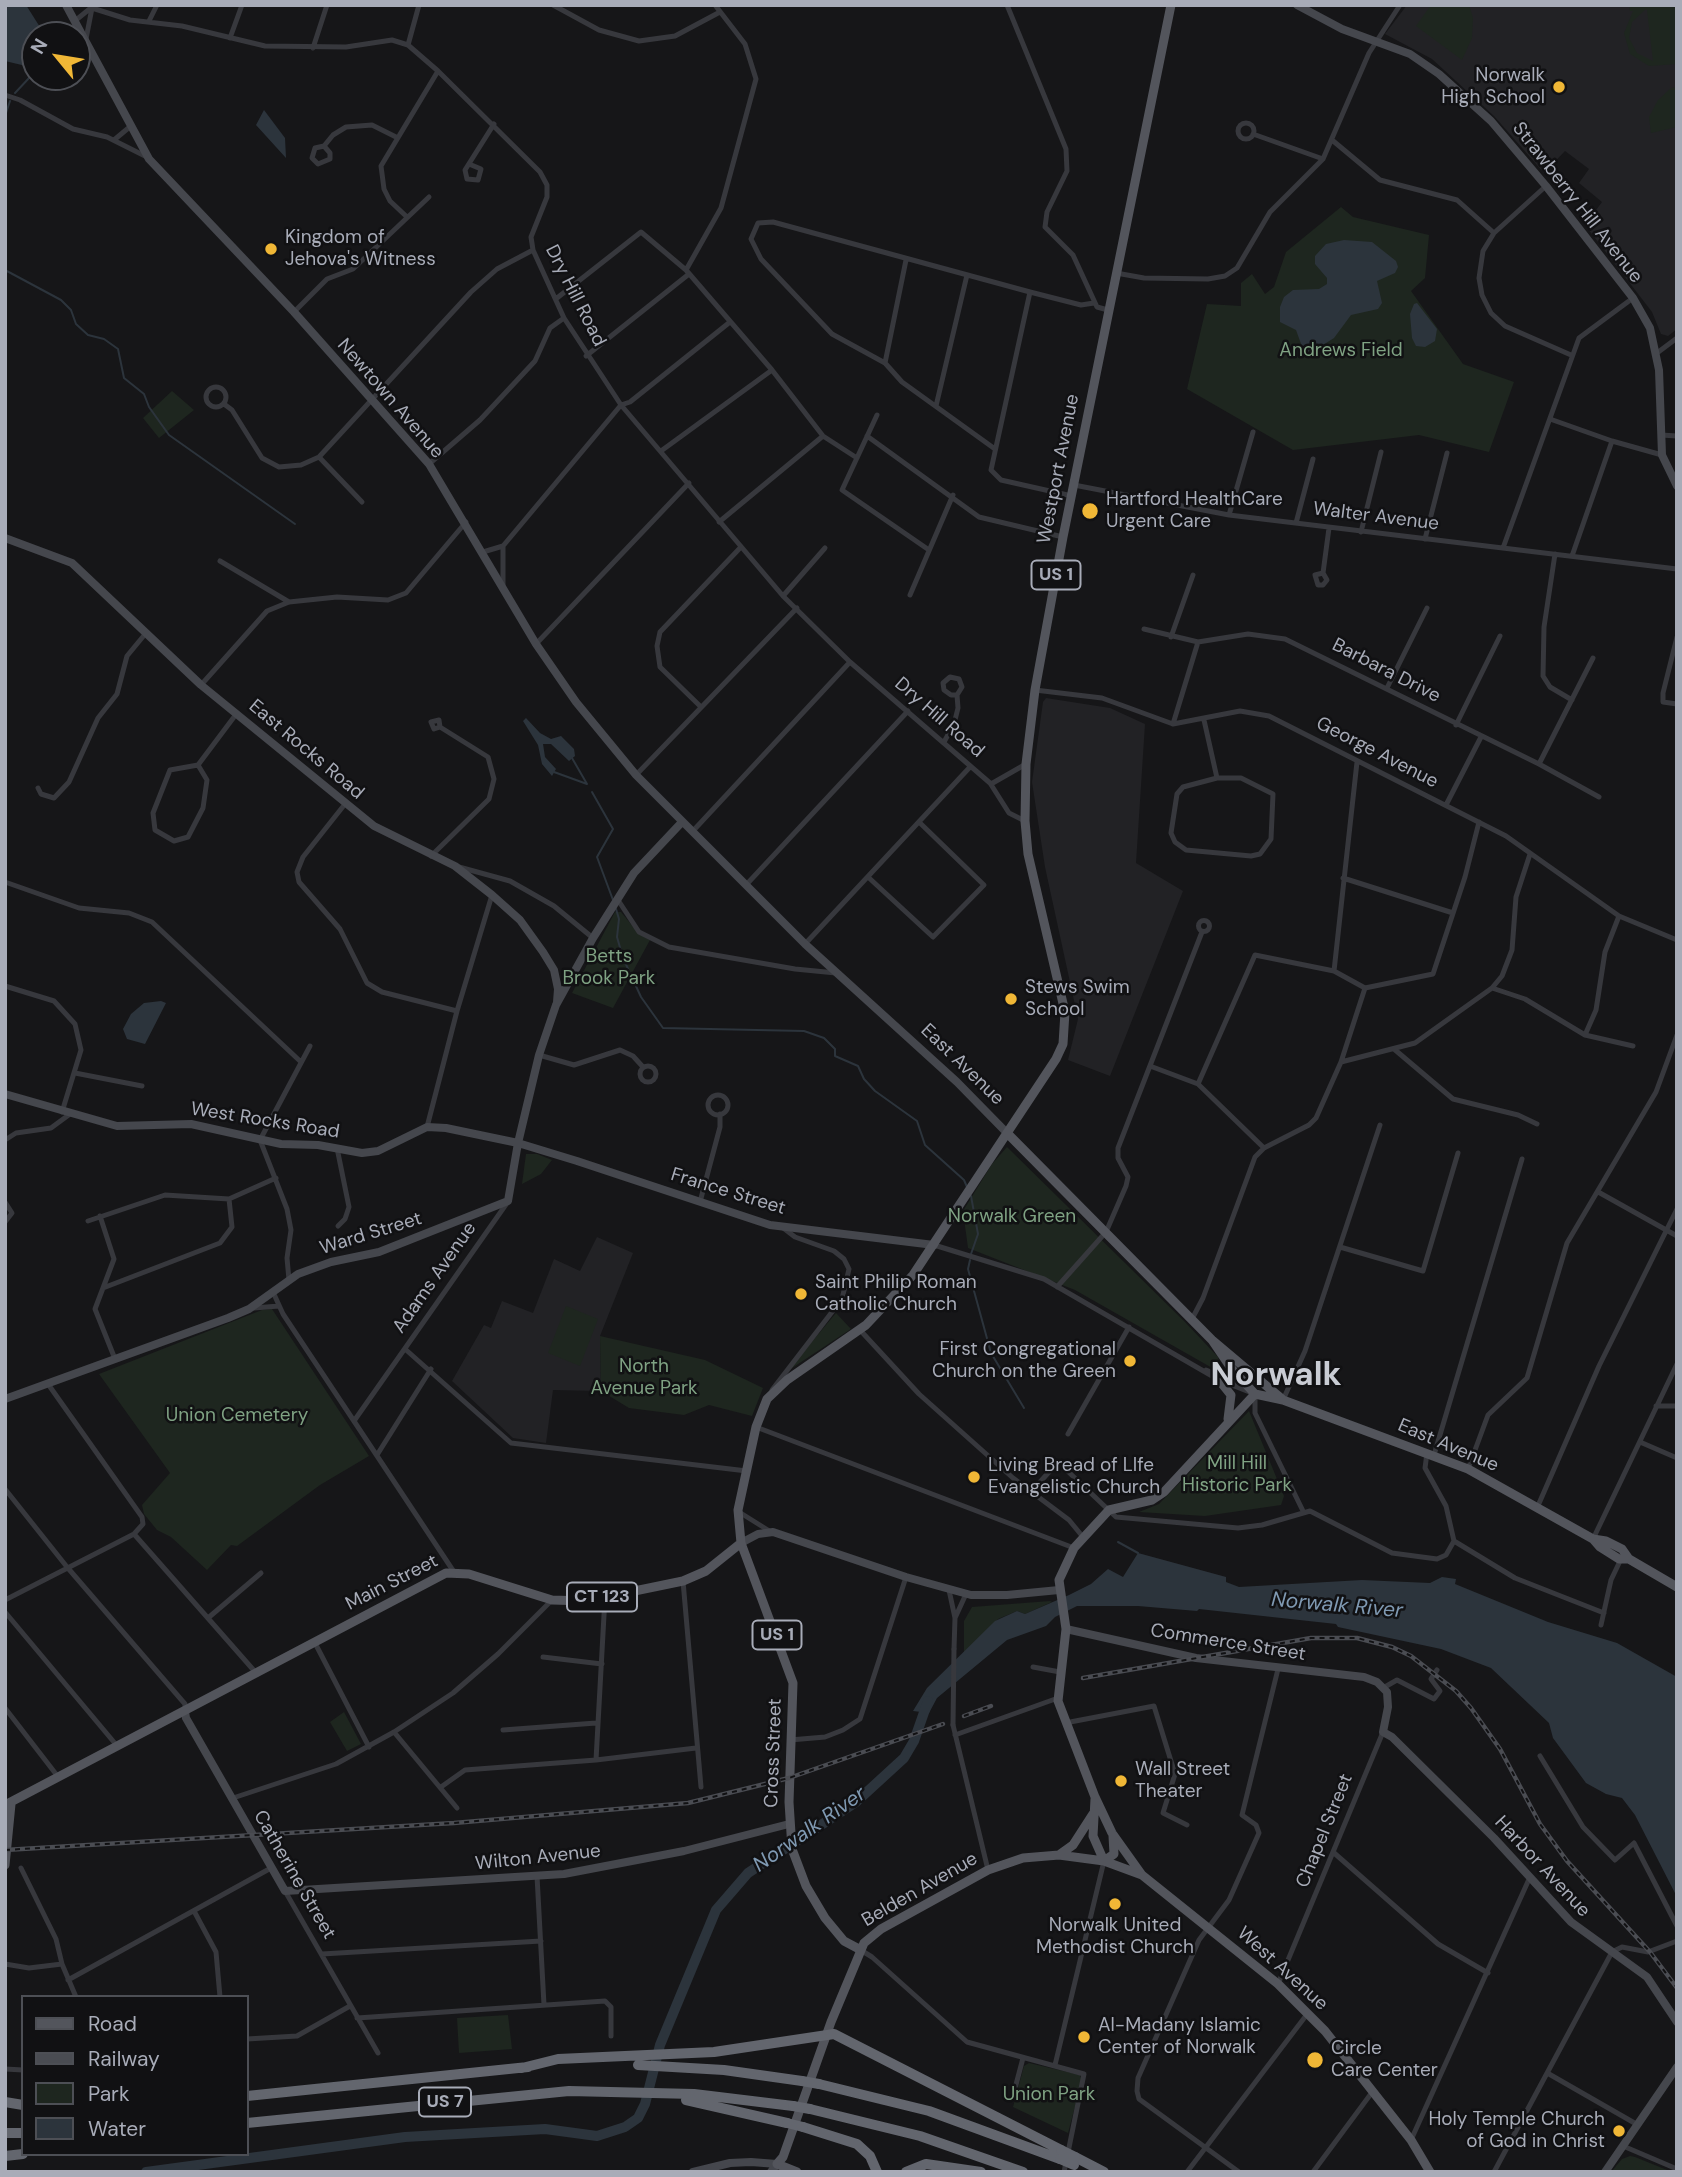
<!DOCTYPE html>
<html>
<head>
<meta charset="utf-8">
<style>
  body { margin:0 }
  #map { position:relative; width:1682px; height:2177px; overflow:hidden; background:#161618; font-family:"DM Sans",sans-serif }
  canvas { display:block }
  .frame { position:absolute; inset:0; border:7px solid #a8acb8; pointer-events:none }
  .legend { position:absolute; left:21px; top:1995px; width:228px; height:161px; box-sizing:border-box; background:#111113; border:2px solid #4d4f55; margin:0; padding:9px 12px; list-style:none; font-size:21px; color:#a8acb8 }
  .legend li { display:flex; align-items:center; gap:14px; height:35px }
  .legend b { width:35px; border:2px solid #4d4f55 }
  .north { position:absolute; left:21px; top:21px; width:70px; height:70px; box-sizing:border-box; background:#111113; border:2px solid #4d4f55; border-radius:50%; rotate:300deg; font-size:19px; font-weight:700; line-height:28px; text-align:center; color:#a8acb8 }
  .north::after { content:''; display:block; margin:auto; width:24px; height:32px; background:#f0b736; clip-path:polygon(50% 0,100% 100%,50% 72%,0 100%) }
</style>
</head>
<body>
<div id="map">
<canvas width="1682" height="2177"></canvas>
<div class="frame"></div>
<ul class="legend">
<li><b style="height:9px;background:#53555c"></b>Road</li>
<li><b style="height:9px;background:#4a4c52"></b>Railway</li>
<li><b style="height:19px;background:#1e261f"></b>Park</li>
<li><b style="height:19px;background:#2c343c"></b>Water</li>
</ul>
<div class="north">N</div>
</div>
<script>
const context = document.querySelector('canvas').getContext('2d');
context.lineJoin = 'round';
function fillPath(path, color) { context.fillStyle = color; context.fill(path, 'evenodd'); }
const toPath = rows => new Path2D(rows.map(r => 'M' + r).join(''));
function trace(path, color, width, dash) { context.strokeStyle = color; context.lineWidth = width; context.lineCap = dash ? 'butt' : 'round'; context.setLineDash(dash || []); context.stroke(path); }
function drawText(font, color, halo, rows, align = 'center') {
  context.font = font + ' "DM Sans",sans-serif'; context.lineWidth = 5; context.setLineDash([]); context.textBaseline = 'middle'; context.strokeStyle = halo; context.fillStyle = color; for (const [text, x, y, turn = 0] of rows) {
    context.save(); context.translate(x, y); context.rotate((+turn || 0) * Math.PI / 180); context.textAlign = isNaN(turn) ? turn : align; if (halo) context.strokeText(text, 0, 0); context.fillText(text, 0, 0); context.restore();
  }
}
fillPath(toPath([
  [1407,5,1677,5,1677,329,1668,336,1661,334,1652,312,1585,225,1602,202,1579,183,1589,169,1565,151,1544,173,1494,116,1432,59,1385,34],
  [1046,698,1110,708,1145,724,1136,863,1183,891,1110,1076,1068,1060,1078,1019,1045,867,1032,782,1043,702],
  [597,1237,633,1253,600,1336,601,1391,553,1390,546,1443,513,1438,452,1381,484,1325,491,1328,502,1301,533,1313,554,1259,580,1271]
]), '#222225');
fillPath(toPath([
  [1431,5,1469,5,1473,18,1472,38,1462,60,1416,26],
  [1629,5,1677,5,1677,64,1649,66,1630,54,1624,33,1633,11,1630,11],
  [1646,9,1647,10,1653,61,1637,53,1629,38,1632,22],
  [1677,87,1677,127,1651,133,1649,117,1658,100,1671,88],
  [1341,207,1353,217,1429,235,1425,278,1411,291,1463,364,1514,382,1489,452,1419,435,1293,450,1187,389,1207,304,1241,306,1241,283,1252,274,1265,294,1274,287,1286,252],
  [172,391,194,410,159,438,143,418],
  [615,912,621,912,639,934,650,940,613,1008,572,993],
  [1007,1147,1185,1322,1218,1357,1221,1367,1214,1369,1075,1290,968,1248,963,1211,992,1164],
  [526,1154,537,1154,552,1160,541,1174,522,1184],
  [566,1306,598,1319,580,1366,548,1353],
  [272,1309,369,1456,320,1485,237,1546,231,1545,207,1570,171,1537,157,1530,144,1514,142,1505,170,1473,99,1374,262,1310],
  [836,1313,851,1329,789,1370,790,1368],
  [600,1336,705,1360,763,1388,752,1416,709,1405,684,1415,629,1408,601,1391],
  [1249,1411,1284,1496,1281,1505,1205,1516,1139,1512,1159,1504],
  [1050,1601,1052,1602,1025,1614,1017,1611,998,1619,964,1655,964,1621,972,1607],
  [344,1712,361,1744,347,1751,330,1722],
  [508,2015,512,2049,459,2053,457,2018],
  [1029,2063,1080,2075,1082,2080,1068,2133,1013,2107,1024,2066],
  [1630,2156,1635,2157,1672,2172,1611,2172,1622,2159]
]), '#1e261f');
fillPath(toPath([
  [5,5,26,5,45,35,35,35,35,74,30,77,26,66,5,61],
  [264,110,285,138,286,158,256,125],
  [1344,240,1372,242,1396,261,1398,267,1395,273,1377,281,1382,303,1378,309,1351,315,1334,338,1315,350,1304,352,1296,330,1280,322,1280,307,1284,297,1293,290,1319,289,1327,284,1327,278,1315,264,1315,256,1326,244],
  [1417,303,1437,329,1435,341,1425,347,1416,346,1412,338,1410,314,1414,304],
  [526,718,540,733,551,739,561,736,574,749,575,756,569,761,551,744,543,744,545,757,556,769,552,776,542,764,538,745,523,721],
  [161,1001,166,1003,145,1044,127,1039,123,1029,131,1014,144,1003],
  [1138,1553,1226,1577,1226,1582,1239,1587,1362,1580,1430,1583,1442,1577,1456,1579,1455,1584,1548,1622,1617,1643,1677,1677,1677,1897,1635,1815,1622,1798,1606,1794,1586,1783,1553,1738,1549,1723,1491,1668,1441,1649,1338,1627,1336,1624,1199,1609,1197,1611,1138,1606,1077,1606,1055,1617,1046,1626,1007,1640,937,1698,929,1713,913,1711,927,1688,995,1621,1017,1611,1025,1614,1069,1595,1091,1584,1108,1569,1123,1577]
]), '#2c343c');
trace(toPath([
  [15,93,30,77],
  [5,116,10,101],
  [5,270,61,300,71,310,76,324,88,335,104,339,118,349,124,378,144,394,149,407,169,435,295,524],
  [572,758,587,784],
  [554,772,587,784],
  [592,792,613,829,597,857,613,900],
  [616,909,619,919,617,937,623,958,641,997,663,1028,804,1031,824,1038,835,1049,835,1056,858,1066,864,1079,875,1091,917,1121,925,1145,964,1180,967,1187],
  [971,1196,978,1234,971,1254],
  [970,1260,968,1269,991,1353,1024,1408],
  [1118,1542,1138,1553]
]), '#2c343c', 2);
trace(toPath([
  [146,2172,405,2137,545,2129,597,2136,625,2127,638,2118,645,2104,660,2045,716,1910,748,1873,856,1802,904,1758,914,1741,928,1701]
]), '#2c343c', 10);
trace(toPath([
  [553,5,599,30,639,41,675,36,720,12],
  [1007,5,1066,149,1067,171,1047,212,1045,227,1073,255,1097,307,1108,310],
  [76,20,92,7],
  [149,21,157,5],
  [230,38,242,5],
  [86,39,92,8,130,20,182,26,265,46,346,47,392,40,408,45,438,71,540,172,547,185,547,197,531,237,533,250,564,318,621,405,783,596,850,662,990,783,1009,813,1025,821],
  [408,45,419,5],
  [313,48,327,5],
  [5,95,20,100,73,129,107,137,147,157],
  '1238 131a8 8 0 1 1 16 0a8 8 0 1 1-16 0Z',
  [1253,134,1323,159],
  [114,140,132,125],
  [1332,140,1380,180,1457,200,1494,233],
  [324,146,330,153,330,159,318,164,312,158,315,148,324,146,333,135,346,127,372,125,396,137],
  [469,164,481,169,478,180,467,179,465,170,494,124],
  [1546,186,1494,233,1483,251,1479,278,1482,295,1491,313,1505,326,1571,355],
  [407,217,390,201,384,189,381,166,438,71],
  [686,270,721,208,756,79,745,44,715,5],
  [1116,273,1144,278,1208,279,1225,276,1237,268,1270,212,1323,159,1369,53,1400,5],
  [1030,292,991,470,1001,480,1072,496],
  [557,298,641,232,686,270,772,370,823,436,857,458],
  [294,312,327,279,353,269,429,197],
  [1657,353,1677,338],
  [586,356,689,274],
  [885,363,906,260],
  '206 397a10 10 0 1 1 20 0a10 10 0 1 1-20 0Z',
  [224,404,232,410,262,458,279,467,301,465,319,457,471,292,497,269,533,250],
  [936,406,967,275],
  [877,415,842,490,929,550],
  [1550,419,1612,441,1662,455],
  [1661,435,1677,436],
  [867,436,979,517,1063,537],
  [995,449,902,382,885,363,832,334,761,259,751,239,758,223,773,222,1030,292,1081,305,1094,303],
  [661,451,772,370],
  [319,457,362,502],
  [429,464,480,420,535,361,550,328,564,318],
  [1074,485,1229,515,1677,569],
  [1229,515,1253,432],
  [719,522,823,436],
  [1296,523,1313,459],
  [1361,532,1381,452],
  [1425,539,1447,453],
  [1503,548,1579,338,1633,298],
  [483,552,503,546,621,405,630,402,730,322],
  [1555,554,1544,627,1543,676,1550,687,1572,700],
  [1572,556,1612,441],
  [220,561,289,602],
  [1323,573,1315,575,1318,585,1323,585,1327,580,1323,573,1329,528],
  [503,586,503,546],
  [910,595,953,495],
  [783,596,825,548],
  [1144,629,1198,642,1248,634,1285,639,1539,764,1599,797],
  [1171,637,1193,575],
  [1677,637,1663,693,1663,702,1677,704],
  [536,644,689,483],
  [201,685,267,611,289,602,337,597,388,600,406,593,466,522],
  [1387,688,1427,608],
  [1035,690,1102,698,1173,724,1240,711,1269,716,1506,836,1619,916,1677,940],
  [700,706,660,667,657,646,660,632,740,548],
  [1204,720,1217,778],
  [1173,724,1198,642],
  [1456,725,1500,636],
  [944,742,954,724,958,708,957,695,962,687,959,679,950,677,943,683,944,690,951,695,957,695],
  [1539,764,1593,658],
  [198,765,207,780,203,808,188,837,174,841,155,830,153,813,170,770,198,765],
  [198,765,237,713],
  [636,775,797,608],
  [1217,778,1241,778,1273,794,1271,839,1260,854,1251,856,1186,850,1175,842,1171,833,1177,794,1183,787,1217,778],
  [991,784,1026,764],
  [38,788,41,794,54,798,69,782,98,718,117,694,127,656,146,633],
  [345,804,303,857,297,872,299,882,340,929,367,983,382,992,457,1011],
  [1446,805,1481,737],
  [692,832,850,662],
  [431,856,489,799,494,779,488,757,440,727,434,729,431,722,439,720,440,727],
  [459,867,510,881,554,906,593,938],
  [868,877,933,937,984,885,919,822],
  [1343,878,1453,913],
  [5,882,79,908,129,913,152,922,301,1062],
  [746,885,908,711],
  [618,900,639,932,669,947,795,969,836,973],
  '1198.5 926a5.5 5.5 0 1 1 11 0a5.5 5.5 0 1 1-11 0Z',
  [805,944,970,767],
  [1334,971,1357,762],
  [5,986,54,1001,75,1024,81,1050,62,1112],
  [1492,988,1525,999,1585,1035,1633,1046],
  [1585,1035,1596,1010,1605,952,1619,916],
  [1394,1049,1453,1099,1518,1115,1537,1124],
  [539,1055,574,1065,620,1050,633,1056,643,1067],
  [1341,1062,1365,988],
  '640 1074a8 8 0 1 1 16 0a8 8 0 1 1-16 0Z',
  [1150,1066,1198,1084,1264,1148],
  [75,1073,142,1086],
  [1198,1084,1255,955,1334,971,1365,988,1433,974,1465,877,1479,822],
  '708 1105a10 10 0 1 1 20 0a10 10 0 1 1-20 0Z',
  [427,1127,457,1011,492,895],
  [5,1140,16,1133,51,1128,70,1114],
  [337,1148,349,1207,345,1219,338,1226],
  [1600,1193,1677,1236],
  [5,1202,12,1213,5,1222],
  [700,1202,720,1127,720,1114],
  [100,1216,114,1259,95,1309,115,1359],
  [88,1221,165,1195,229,1199,276,1178],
  [934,1245,1044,1279,1219,1380,1252,1393],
  [1340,1247,1423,1271,1458,1153],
  [289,1280,287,1258,291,1230,287,1209,260,1140,310,1046],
  [1057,1287,1106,1232,1126,1186,1128,1177,1118,1158,1118,1148,1202,932],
  [103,1288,220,1243,232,1227,229,1199],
  [273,1292,283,1314,454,1572],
  [254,1308,279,1306],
  [1192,1319,1203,1298,1255,1157,1264,1148,1309,1125,1316,1118,1341,1062,1415,1043,1492,988,1502,976,1512,950,1516,897,1530,854],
  [860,1330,919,1394,1013,1478,1069,1520,1083,1537],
  [405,1349,511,1443,747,1471],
  [1206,1370,1244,1386],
  [772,1390,842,1299,849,1269,844,1259,834,1251,795,1237,782,1227],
  [1255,1397,1255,1413,1303,1511],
  [1283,1400,1305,1351,1380,1125],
  [1656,1406,1677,1406],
  [354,1421,507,1203],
  [756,1427,1074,1548],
  [1068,1434,1129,1327],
  [1640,1442,1677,1458],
  [1427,1453,1425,1468,1446,1506,1454,1541],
  [377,1455,431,1369],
  [1434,1455,1522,1159],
  [1468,1469,1488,1415,1527,1378,1567,1243,1656,1092,1677,1035],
  [5,1489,67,1567,185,1704,185,1712],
  [1031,1492,1058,1462,1116,1517,1238,1528,1262,1525,1310,1511,1392,1553,1437,1559,1446,1555,1454,1541,1515,1578,1604,1613],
  [1537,1508,1599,1366,1677,1209],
  [739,1512,771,1532],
  [134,1534,257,1674],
  [1593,1539,1677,1364],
  [683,1581,701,1787],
  [949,1590,955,1618,954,1649],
  [5,1600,134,1534,143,1524,142,1517,48,1384],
  [5,1612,118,1747],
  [208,1618,261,1573],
  [955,1618,966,1594],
  [1601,1625,1611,1580,1621,1559],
  [315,1643,369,1747],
  [543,1657,602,1664],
  [1033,1667,1060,1672],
  [1383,1688,1397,1680,1434,1699,1440,1691,1431,1679,1437,1670],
  [5,1708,59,1778],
  [1065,1723,1154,1706,1175,1774,1163,1813,1187,1825],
  [953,1725,988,1870],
  [503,1730,596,1723],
  [394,1732,457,1808],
  [955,1735,1058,1698],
  [790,1740,825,1737,843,1730,860,1719,906,1577],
  [1540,1756,1583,1827,1615,1860,1634,1843,1677,1926],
  [596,1760,605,1597],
  [441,1787,465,1770,596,1760,696,1748],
  [233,1798,336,1764,394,1732,453,1693,498,1654,552,1600],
  [1333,1852,1438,1944,1488,1973],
  [21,1868,56,1939,62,1964,76,1997],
  [537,1876,544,2005],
  [285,1891,378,2053],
  [194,1911,216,1952,220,1997],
  [859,1949,872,1957,967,2042,1084,2074,1064,2172],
  [322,1954,541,1941],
  [5,1964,29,1968,62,1964],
  [68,1980,271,1868],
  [1278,1984,1383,1732],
  [357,2018,605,2001,611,2007,611,2036],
  [247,2039,297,2036,350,2006],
  [1055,2065,1104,1861],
  [5,2069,23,2070],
  [1549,2074,1638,2125],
  [1013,2096,1023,2058],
  [1411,2140,1530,1877],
  [1623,2146,1677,2169],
  [1187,2172,1308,2013],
  [1239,2172,1139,2099,1137,2091,1138,2078,1199,1940,1229,1900,1259,1833,1256,1825,1242,1815,1278,1669],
  [1313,2172,1373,2091],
  [1494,2172,1612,1952,1622,1947,1648,1952,1677,1941]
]), '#37383d', 5);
trace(toPath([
  [66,5,149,159,294,312,429,464,536,644,576,702,636,775,805,944,957,1082,1007,1133],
  [1297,5,1342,29,1410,54,1439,74,1491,121,1546,186,1633,298,1650,328,1659,370,1662,455,1677,486],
  [5,538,72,563,201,685,374,826,455,866,492,895,520,920,543,952,554,970,558,989,557,1002],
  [5,1094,117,1126,191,1124,281,1144,318,1145,362,1153,378,1151,427,1127,446,1128,518,1143,577,1161,770,1225,934,1245],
  [5,1399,228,1318,249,1309,298,1274,331,1262,379,1252,508,1201,518,1143,539,1055,556,1005,593,938,634,873,682,822],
  [741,1543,758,1534,773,1532,906,1577,971,1595,1007,1595,1059,1590],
  [1066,1629,1196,1658,1364,1677,1377,1682,1387,1692,1388,1707,1383,1732,1392,1737,1494,1838,1571,1922,1647,1977,1677,2022],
  [185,1712,186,1718,285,1891,564,1874,684,1851,789,1824],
  [693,2172,730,2163,751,2162,777,2164,771,2172],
  [1605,2172,1677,2067]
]), '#45474d', 8);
trace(toPath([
  [1007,1133,1212,1340,1282,1399],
  [1212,1340,1231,1368,1255,1394,1283,1400,1468,1469,1593,1539,1606,1541,1622,1549,1629,1559,1677,1587],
  [1219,1380,1231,1395,1228,1419],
  [1593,1539,1600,1547,1619,1559,1629,1559],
  [1095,1799,1093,1836,1104,1861],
  [5,1805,446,1573,469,1574,552,1600,586,1601,683,1581,706,1571,741,1543],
  [1059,1855,1073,1845,1093,1814],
  [1104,1861,1114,1854,1113,1836],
  [5,1865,11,1804],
  [1142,1875,1112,1833,1095,1797,1058,1701,1066,1629,1059,1580,1074,1548,1109,1510,1152,1500,1164,1492,1255,1394],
  [859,1949,844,1941,825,1918,806,1886,792,1849,789,1802,793,1683,741,1543,738,1510,756,1427,767,1399,787,1380,866,1325,913,1275,1056,1059,1063,1044,1065,1012,1028,854,1025,821,1026,764,1035,690,1063,537,1171,5],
  [797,2172,777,2164,783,2157,831,2022,864,1943,881,1929,988,1870,1023,1858,1059,1855,1104,1861,1142,1875,1278,1984,1325,2031,1411,2140,1430,2172]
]), '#53555c', 9);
trace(toPath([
  [638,2065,724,2070,802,2081],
  [522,2068,558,2059,714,2052,834,2034,1061,2150],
  [819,2084,929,2111,1060,2159],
  [247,2096,528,2067],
  [686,2100,787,2123],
  [5,2102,23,2105],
  [810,2109,920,2136,1023,2172],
  [247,2123,569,2091,694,2094,793,2106],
  [803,2127,857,2144,870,2156,877,2172],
  [5,2133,23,2133],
  [5,2156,23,2154],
  [1075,2157,1104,2172],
  [906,2172,926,2164,981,2172]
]), '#63666e', 10);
const rail = toPath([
  [1083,1678,1311,1638,1357,1638,1392,1647,1411,1656,1456,1691,1471,1708,1500,1749,1540,1824,1567,1861,1650,1952,1677,1988],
  [964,1716,991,1706],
  [5,1850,454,1823,688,1803,789,1778,943,1724]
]);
trace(rail, '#4a4c52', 4.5);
trace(rail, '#111113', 2, [5]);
trace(toPath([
  [953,1725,954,1649]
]), '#37383d', 5);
trace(toPath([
  [802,2081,819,2084],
  [793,2106,810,2109],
  [787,2123,803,2127],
  [1061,2150,1075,2157],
  [1060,2159,1074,2165]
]), '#63666e', 10);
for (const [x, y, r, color] of [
  [1559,87,7,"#f0b736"],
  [271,249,7,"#f0b736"],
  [1090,511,9,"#f0b736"],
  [1011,999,7,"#f0b736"],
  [801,1294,7,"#f0b736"],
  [1130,1361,7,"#f0b736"],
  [974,1477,7,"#f0b736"],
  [1121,1781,7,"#f0b736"],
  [1115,1904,7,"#f0b736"],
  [1084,2037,7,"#f0b736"],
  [1315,2060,9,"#f0b736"],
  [1619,2131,7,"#f0b736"]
]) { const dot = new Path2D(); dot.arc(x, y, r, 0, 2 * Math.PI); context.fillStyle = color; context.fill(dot); trace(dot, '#111113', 2.5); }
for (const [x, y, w] of [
  [1056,575,49],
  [602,1597,70],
  [777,1635,49],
  [445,2102,52]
]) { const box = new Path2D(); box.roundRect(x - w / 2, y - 14.5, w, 29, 5); context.fillStyle = '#111113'; context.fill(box); trace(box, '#a8acb8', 2); }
drawText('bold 18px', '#a8acb8', null, [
  ["US 1",1056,575],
  ["CT 123",602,1597],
  ["US 1",777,1635],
  ["US 7",445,2102]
]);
drawText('19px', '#a8acb8', '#111113', [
  ["Norwalk",1545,76,"right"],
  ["High School",1545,98,"right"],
  ["Kingdom of",285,238],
  ["Jehova's Witness",285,260],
  ["Hartford HealthCare",1106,500],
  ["Urgent Care",1106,522],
  ["Stews Swim",1025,988],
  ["School",1025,1010],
  ["Saint Philip Roman",815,1283],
  ["Catholic Church",815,1305],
  ["First Congregational",1116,1350,"right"],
  ["Church on the Green",1116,1372,"right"],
  ["Living Bread of LIfe",988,1466],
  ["Evangelistic Church",988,1488],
  ["Wall Street",1135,1770],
  ["Theater",1135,1792],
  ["Norwalk United",1115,1926,"center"],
  ["Methodist Church",1115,1948,"center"],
  ["Al-Madany Islamic",1098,2026],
  ["Center of Norwalk",1098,2048],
  ["Circle",1331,2049],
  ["Care Center",1331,2071],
  ["Holy Temple Church",1605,2120,"right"],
  ["of God in Christ",1605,2142,"right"]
], 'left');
drawText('19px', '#a8acb8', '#111113', [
  ["Strawberry Hill Avenue",1577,203,52],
  ["Dry Hill Road",575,296,63],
  ["Newtown Avenue",390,399,49],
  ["Westport Avenue",1059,469,-79],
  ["Walter Avenue",1376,517,7],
  ["Barbara Drive",1386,671,27],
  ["Dry Hill Road",939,718,41],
  ["East Rocks Road",306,750,40],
  ["George Avenue",1377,753,27],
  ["East Avenue",962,1065,44],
  ["West Rocks Road",265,1121,9],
  ["France Street",728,1192,17],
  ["Ward Street",371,1234,-17],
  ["Adams Avenue",435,1278,-55],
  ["East Avenue",1448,1446,23],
  ["Main Street",392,1583,-27],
  ["Commerce Street",1228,1643,9],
  ["Cross Street",774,1753,-88],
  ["Chapel Street",1325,1831,-68],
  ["Wilton Avenue",538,1858,-6],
  ["Harbor Avenue",1542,1867,47],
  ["Catherine Street",294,1875,60],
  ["Belden Avenue",920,1890,-30],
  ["West Avenue",1282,1969,42]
]);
drawText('19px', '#7fa283', '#111113', [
  ["Andrews Field",1341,351],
  ["Betts",609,957],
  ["Brook Park",609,979],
  ["Norwalk Green",1012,1217],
  ["North",644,1367],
  ["Avenue Park",644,1389],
  ["Union Cemetery",237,1416],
  ["Mill Hill",1237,1464],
  ["Historic Park",1237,1486],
  ["Union Park",1049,2095]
]);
drawText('italic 21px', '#7f99b2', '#111113', [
  ["Norwalk River",1337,1606,5],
  ["Norwalk River",810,1830,-35]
]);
drawText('bold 33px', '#c9ccd4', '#111113', [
  ["Norwalk",1276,1376]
]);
</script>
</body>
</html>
